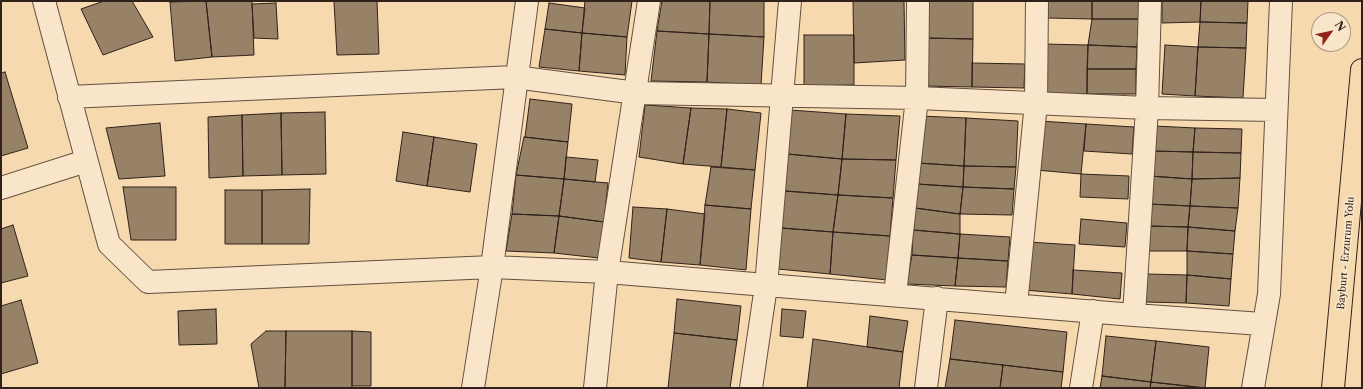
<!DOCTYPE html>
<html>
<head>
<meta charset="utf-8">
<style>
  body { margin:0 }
  #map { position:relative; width:1363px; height:389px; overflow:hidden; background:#f6d9ae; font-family:"Libre Caslon Text",serif }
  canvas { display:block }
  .frame { position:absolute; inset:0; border:2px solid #30221a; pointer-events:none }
  .north { position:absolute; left:1311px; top:12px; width:40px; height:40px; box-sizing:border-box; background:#f9e6ca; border:1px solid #a99884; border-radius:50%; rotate:57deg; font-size:11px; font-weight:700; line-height:16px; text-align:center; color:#30221a }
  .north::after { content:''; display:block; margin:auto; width:14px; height:18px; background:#8f2418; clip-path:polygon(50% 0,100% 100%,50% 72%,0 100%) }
</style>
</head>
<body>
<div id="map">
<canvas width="1363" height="389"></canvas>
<div class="frame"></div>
<div class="north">N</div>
</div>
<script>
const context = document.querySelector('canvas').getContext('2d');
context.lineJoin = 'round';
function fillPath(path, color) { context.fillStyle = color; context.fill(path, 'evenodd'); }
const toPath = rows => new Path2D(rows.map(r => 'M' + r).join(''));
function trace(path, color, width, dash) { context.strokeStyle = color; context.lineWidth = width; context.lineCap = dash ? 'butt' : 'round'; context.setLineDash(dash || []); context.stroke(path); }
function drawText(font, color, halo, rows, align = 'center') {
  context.font = font + ' "Libre Caslon Text",serif'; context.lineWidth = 3.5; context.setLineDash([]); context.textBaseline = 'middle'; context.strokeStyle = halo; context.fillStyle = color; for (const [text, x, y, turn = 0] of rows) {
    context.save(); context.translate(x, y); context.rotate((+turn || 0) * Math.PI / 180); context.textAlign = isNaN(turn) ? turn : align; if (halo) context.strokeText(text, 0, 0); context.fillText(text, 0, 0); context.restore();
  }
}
const building = toPath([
  [104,1,132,1,153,37,103,55,81,9,104,1],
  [206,1,212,57,175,61,170,2,206,1],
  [206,1,252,1,254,55,212,57,206,1],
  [334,1,377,1,379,54,337,55,334,1],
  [585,1,632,1,627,37,582,33,585,1],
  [662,1,710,1,709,34,657,31,662,1],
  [710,1,764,1,764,37,709,34,710,1],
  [853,1,904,1,905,60,854,63,853,1],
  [925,1,973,1,973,39,925,38,925,1],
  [1048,1,1092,1,1092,19,1048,18,1048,1],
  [1092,1,1139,1,1139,19,1092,19,1092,1],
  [1162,1,1201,1,1200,22,1162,23,1162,1],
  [1201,1,1248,1,1247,23,1200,22,1201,1],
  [276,3,278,39,254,38,252,4,276,3],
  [549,3,585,8,582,33,545,29,549,3],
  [1092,19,1139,19,1137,47,1088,45,1092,19],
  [1200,22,1247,23,1246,48,1198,47,1200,22],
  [545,29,582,33,579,71,539,67,545,29],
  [657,31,709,34,707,82,651,81,657,31],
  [582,33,627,37,625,75,579,71,582,33],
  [709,34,764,37,761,85,707,82,709,34],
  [804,35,854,35,854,85,804,86,804,35],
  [925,38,973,39,972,87,924,86,925,38],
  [1043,44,1088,45,1087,94,1043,93,1043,44],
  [1088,45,1137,47,1136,69,1087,69,1088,45],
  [1165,45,1198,47,1195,96,1162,94,1165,45],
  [1198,47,1246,48,1243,98,1195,96,1198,47],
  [972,63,1025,64,1024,88,972,87,972,63],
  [1087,69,1136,69,1136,94,1087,94,1087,69],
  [5,72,28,148,1,156,1,73,5,72],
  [530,99,572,104,568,142,525,137,530,99],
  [645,105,691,108,683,164,639,157,645,105],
  [691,108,727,109,721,167,683,164,691,108],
  [727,109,761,113,755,170,721,167,727,109],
  [790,110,846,114,842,159,787,154,790,110],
  [325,112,326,174,282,175,281,113,325,112],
  [281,113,282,175,243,176,242,115,281,113],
  [846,114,900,116,896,160,842,159,846,114],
  [242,115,243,176,209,178,208,117,242,115],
  [921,116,966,118,964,166,918,163,921,116],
  [966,118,1018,121,1016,167,964,166,966,118],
  [1039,121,1086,124,1081,174,1036,170,1039,121],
  [160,123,165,176,119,179,106,128,160,123],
  [1086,124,1134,127,1132,154,1084,151,1086,124],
  [1155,126,1195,128,1193,152,1153,151,1155,126],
  [1195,128,1242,129,1241,153,1193,152,1195,128],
  [403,132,434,137,427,186,396,181,403,132],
  [434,137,477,144,470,192,427,186,434,137],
  [524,137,568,142,564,179,516,175,524,137],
  [1153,151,1193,152,1192,179,1150,176,1153,151],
  [1193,152,1241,153,1240,178,1192,179,1193,152],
  [787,154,842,159,838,195,785,191,787,154],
  [566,157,598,160,595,182,564,179,566,157],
  [842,159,896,160,893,198,838,195,842,159],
  [918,163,964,166,963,187,917,184,918,163],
  [964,166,1016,167,1014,189,963,187,964,166],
  [711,167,755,170,751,209,705,205,711,167],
  [1081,174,1129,176,1128,199,1080,197,1081,174],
  [516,175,564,179,559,216,512,214,516,175],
  [1150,176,1192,179,1190,206,1149,204,1150,176],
  [1240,178,1238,208,1190,206,1192,179,1240,178],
  [564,179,608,183,604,222,559,216,564,179],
  [917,184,963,187,960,214,915,208,917,184],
  [123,187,176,187,176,240,131,240,123,187],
  [963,187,1014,189,1012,215,960,214,963,187],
  [310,189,309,244,262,244,262,190,310,189],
  [225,190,262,190,262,244,225,244,225,190],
  [785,191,838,195,833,232,781,228,785,191],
  [838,195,893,198,890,236,833,232,838,195],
  [1149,204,1190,206,1188,227,1147,226,1149,204],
  [705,205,751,209,746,270,700,265,705,205],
  [1190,206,1238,208,1235,231,1188,227,1190,206],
  [633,207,667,209,661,262,629,258,633,207],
  [915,208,960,214,960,234,913,230,915,208],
  [667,209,705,214,700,265,661,262,667,209],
  [512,214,559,216,554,253,506,251,512,214],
  [559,216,604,222,599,258,554,253,559,216],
  [1081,219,1127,223,1125,247,1079,244,1081,219],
  [13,225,28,276,1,283,1,229,13,225],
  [1147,226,1188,227,1187,251,1147,251,1147,226],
  [1188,227,1235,231,1233,254,1187,251,1188,227],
  [781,228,833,232,830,274,778,269,781,228],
  [913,230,960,234,958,258,912,255,913,230],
  [833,232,890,236,887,280,830,274,833,232],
  [960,234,1010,237,1008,261,958,258,960,234],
  [1028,242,1075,245,1072,294,1024,290,1028,242],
  [1187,251,1233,254,1231,279,1187,275,1187,251],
  [912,255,958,258,955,286,907,284,912,255],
  [958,258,1008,261,1006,287,955,286,958,258],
  [1073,270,1122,273,1120,299,1072,294,1073,270],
  [1147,274,1187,275,1186,303,1146,302,1147,274],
  [1187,275,1231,279,1229,306,1186,303,1187,275],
  [677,299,741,306,737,340,674,333,677,299],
  [21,300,38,363,1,374,1,306,21,300],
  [216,309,217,344,179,345,178,311,216,309],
  [782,309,806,311,803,338,780,336,782,309],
  [870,316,908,321,903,352,867,347,870,316],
  [955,320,1067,332,1063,372,950,359,955,320],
  [266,331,286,331,285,388,259,388,251,344,266,331],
  [286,331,352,331,352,388,285,388,286,331],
  [352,331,371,332,371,386,352,386,352,331],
  [674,333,737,340,730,388,668,388,674,333],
  [1106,336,1156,341,1151,382,1102,376,1106,336],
  [813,339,903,352,899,388,807,388,813,339],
  [1156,341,1209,347,1205,388,1151,382,1156,341],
  [950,359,1003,365,1000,388,945,388,950,359],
  [1003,365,1063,372,1061,388,1000,388,1003,365],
  [1102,376,1151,382,1150,388,1100,388,1102,376],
  [1151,382,1205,388,1150,388,1151,382]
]);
fillPath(building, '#978167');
trace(building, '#30221a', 1);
const minor = toPath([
  [44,1,109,244,148,282,492,267,607,272,1134,315,1262,324],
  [69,97,515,77,636,93,917,98,1147,108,1276,110],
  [1,188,86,161],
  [895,295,917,98,918,1],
  [1016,305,1036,103,1037,1],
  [1134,315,1147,108,1150,1],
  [473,388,492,267,527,1],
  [595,388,607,272,649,1],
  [751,388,766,286,790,1],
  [926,388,937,298],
  [1081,388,1093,311],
  [1253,388,1269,294,1281,1]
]);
const trunk = toPath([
  [1333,388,1362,70]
]);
trace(minor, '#62503f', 24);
trace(trunk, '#30221a', 24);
trace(minor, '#f9e6ca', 22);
trace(trunk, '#f6d9ae', 22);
drawText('10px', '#30221a', '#f9e6ca', [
  ["Bayburt - Erzurum Yolu",1346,253,-85]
]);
</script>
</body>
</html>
